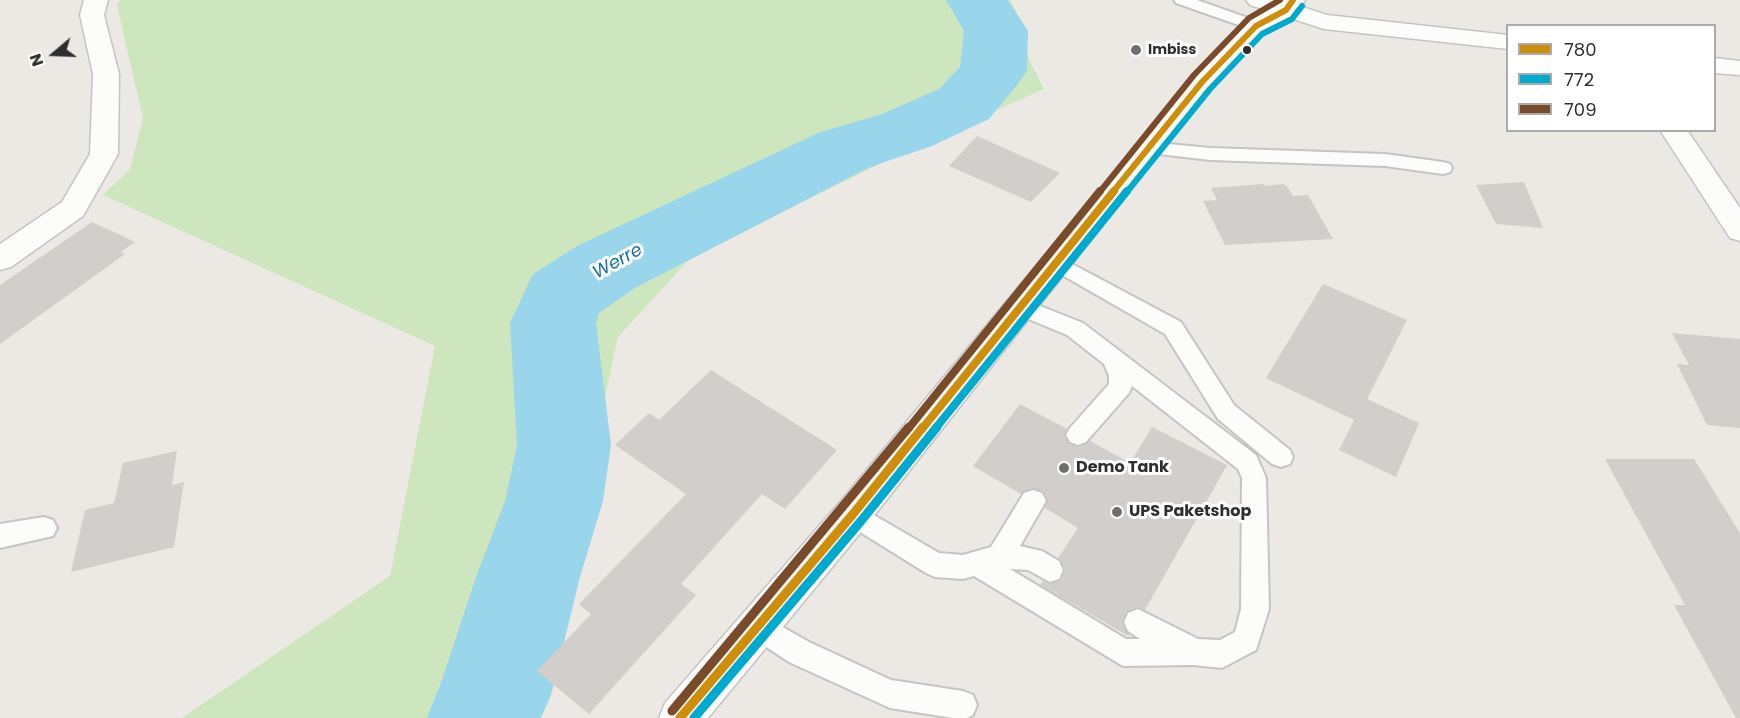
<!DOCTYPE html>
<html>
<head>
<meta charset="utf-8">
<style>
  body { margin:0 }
  #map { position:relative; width:1740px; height:718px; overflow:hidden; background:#ece8e4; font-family:Poppins,sans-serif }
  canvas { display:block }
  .legend { position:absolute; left:1506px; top:24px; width:210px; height:108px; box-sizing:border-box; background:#fff; border:2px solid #ababab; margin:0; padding:8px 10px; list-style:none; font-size:18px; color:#2e2e2e }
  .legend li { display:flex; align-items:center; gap:12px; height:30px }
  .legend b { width:30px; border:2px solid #ababab }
  .north { position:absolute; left:24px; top:24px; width:60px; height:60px; -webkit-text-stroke:4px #fff; paint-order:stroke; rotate:251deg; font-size:16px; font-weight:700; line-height:24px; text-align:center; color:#2e2e2e }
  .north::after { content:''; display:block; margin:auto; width:21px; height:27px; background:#2e2e2e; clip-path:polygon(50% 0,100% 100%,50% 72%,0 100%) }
</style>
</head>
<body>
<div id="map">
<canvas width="1740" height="718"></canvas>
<ul class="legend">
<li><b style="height:8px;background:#cf8e09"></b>780</li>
<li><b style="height:8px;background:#00a9ce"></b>772</li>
<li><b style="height:8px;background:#7a4b2a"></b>709</li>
</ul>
<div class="north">N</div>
</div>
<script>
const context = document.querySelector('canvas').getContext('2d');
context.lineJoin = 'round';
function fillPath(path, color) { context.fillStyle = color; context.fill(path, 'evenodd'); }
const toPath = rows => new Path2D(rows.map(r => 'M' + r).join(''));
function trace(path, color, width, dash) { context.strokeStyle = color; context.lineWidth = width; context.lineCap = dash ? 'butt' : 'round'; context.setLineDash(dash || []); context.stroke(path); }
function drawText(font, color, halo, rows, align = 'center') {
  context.font = font + ' Poppins,sans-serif'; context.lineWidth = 6; context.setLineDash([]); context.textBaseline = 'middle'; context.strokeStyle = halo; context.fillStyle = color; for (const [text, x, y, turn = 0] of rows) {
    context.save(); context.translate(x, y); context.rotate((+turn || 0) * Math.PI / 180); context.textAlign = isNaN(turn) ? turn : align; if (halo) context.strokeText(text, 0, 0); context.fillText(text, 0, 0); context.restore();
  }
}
fillPath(toPath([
  [121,0,1010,0,1016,11,1027,55,1044,89,933,138,693,255,618,337,590,467,501,718,182,718,390,576,435,346,103,195,130,169,143,118,118,10,117,3]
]), '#cee6be');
fillPath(toPath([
  [946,0,1008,0,1028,31,1027,71,1017,85,989,119,932,146,870,167,635,288,599,313,596,323,611,445,603,501,580,577,551,695,541,718,427,718,442,680,476,577,505,501,517,445,510,323,533,274,577,246,818,133,882,114,939,89,960,67,964,31,946,0]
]), '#99d6ec');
fillPath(toPath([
  [977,136,1060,173,1031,202,949,166],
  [1524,182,1543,228,1496,224,1476,185],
  [1264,184,1265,186,1283,184,1287,186,1293,196,1308,195,1333,239,1225,245,1203,201,1217,200,1211,188],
  [92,222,135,242,121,252,125,254,0,344,0,285],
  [1323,284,1407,320,1367,399,1419,423,1396,477,1339,450,1354,420,1266,378],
  [1672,333,1740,339,1740,428,1707,425,1677,364,1689,365],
  [711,370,837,450,785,509,762,494,681,584,696,595,589,714,537,671,591,614,579,604,686,494,615,445,649,413,659,420],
  [1020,404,1067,429,1064,436,1069,444,1079,447,1090,441,1130,463,1152,427,1227,465,1145,610,1137,607,1126,612,1122,623,1130,637,1040,585,1043,581,1051,584,1061,580,1065,569,1058,558,1078,528,1045,508,1048,500,1043,491,1032,488,1021,494,973,466],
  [177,451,172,485,184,482,174,547,71,572,85,510,114,503,123,463],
  [1605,459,1694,459,1740,533,1740,718,1736,718,1674,605,1685,605]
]), '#d1cecb');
const lane = toPath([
  [1174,0,1197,0,1262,23,1264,26,1262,29,1250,29,1176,3,1174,0],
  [1149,142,1210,148,1385,154,1443,162,1450,164,1452,168,1450,172,1443,174,1385,166,1210,160,1142,152,1140,148,1142,144,1149,142],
  [1057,256,1181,322,1234,405,1290,450,1293,457,1290,464,1281,467,1272,464,1218,419,1165,334,1050,268,1047,263,1050,258,1057,256],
  [1020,298,1083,323,1256,455,1266,478,1269,609,1256,650,1222,668,1193,665,1123,666,974,576,963,579,935,577,926,573,844,522,840,514,844,506,853,503,939,553,963,555,991,547,1024,493,1033,490,1042,493,1046,501,1020,546,1042,551,1059,561,1063,570,1059,579,1050,582,1028,570,1010,569,1126,639,1140,639,1128,631,1124,622,1128,613,1138,609,1198,639,1220,640,1235,632,1241,609,1242,478,1238,469,1132,386,1129,393,1086,442,1078,445,1070,442,1066,435,1070,428,1109,384,1109,376,1104,364,1067,335,1012,312,1009,306,1012,300,1020,298],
  [44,517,53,520,57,528,53,536,0,548,0,524,44,517],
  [758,613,809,642,891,680,963,691,973,695,977,705,973,715,967,718,953,718,890,708,789,662,748,635,744,626,748,617,758,613]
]);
const street = toPath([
  [84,0,108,0,104,15,119,74,118,154,83,216,11,267,0,270,0,244,62,202,90,154,93,74,80,15,84,0],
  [1246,0,1281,0,1327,15,1508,35,1508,49,1324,29,1250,5,1246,0],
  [1714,58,1740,61,1740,75,1714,73,1714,58],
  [1660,130,1687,130,1740,208,1740,241,1730,238,1660,130]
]);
const secondary = toPath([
  [1281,0,1305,0,1294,15,1264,31,1211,87,866,526,708,718,659,718,665,703,840,502,1193,77,1248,21,1278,5,1281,0]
]);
trace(lane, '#c5c4c5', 4);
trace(street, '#c5c4c5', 3);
trace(secondary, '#c5c4c5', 3);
fillPath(lane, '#fcfcfb');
fillPath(street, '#fcfcfb');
fillPath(secondary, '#fcfcfb');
trace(toPath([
  [1112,193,1202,82,1256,26,1286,10,1293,0]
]), '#cf8e09', 6);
trace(toPath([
  [922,429,1114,191]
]), '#cf8e09', 8);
trace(toPath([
  [680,718,853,514,923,427]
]), '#cf8e09', 9);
trace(toPath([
  [1126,193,1210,89,1262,34,1292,19,1302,6]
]), '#00a9ce', 6);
trace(toPath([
  [935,429,1127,191]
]), '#00a9ce', 8);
trace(toPath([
  [694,718,861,521,937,427]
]), '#00a9ce', 9);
trace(toPath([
  [1099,193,1194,75,1249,18,1280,0]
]), '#7a4b2a', 6);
trace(toPath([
  [908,429,1100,191]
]), '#7a4b2a', 8);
trace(toPath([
  [672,711,909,427]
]), '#7a4b2a', 9);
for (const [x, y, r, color] of [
  [1136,50,6,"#706f6e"],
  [1247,50,5,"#2e2e2e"],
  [1064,468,6,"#706f6e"],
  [1117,512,6,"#706f6e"]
]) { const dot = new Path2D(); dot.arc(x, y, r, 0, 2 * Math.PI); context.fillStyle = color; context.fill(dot); trace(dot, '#fff', 2); }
drawText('bold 14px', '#2e2e2e', '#fff', [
  ["Imbiss",1148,50]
], 'left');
drawText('bold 16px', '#2e2e2e', '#fff', [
  ["Demo Tank",1076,468],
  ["UPS Paketshop",1129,512]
], 'left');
drawText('italic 18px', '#0d6fa3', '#fff', [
  ["Werre",618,262,-29]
]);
</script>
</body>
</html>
